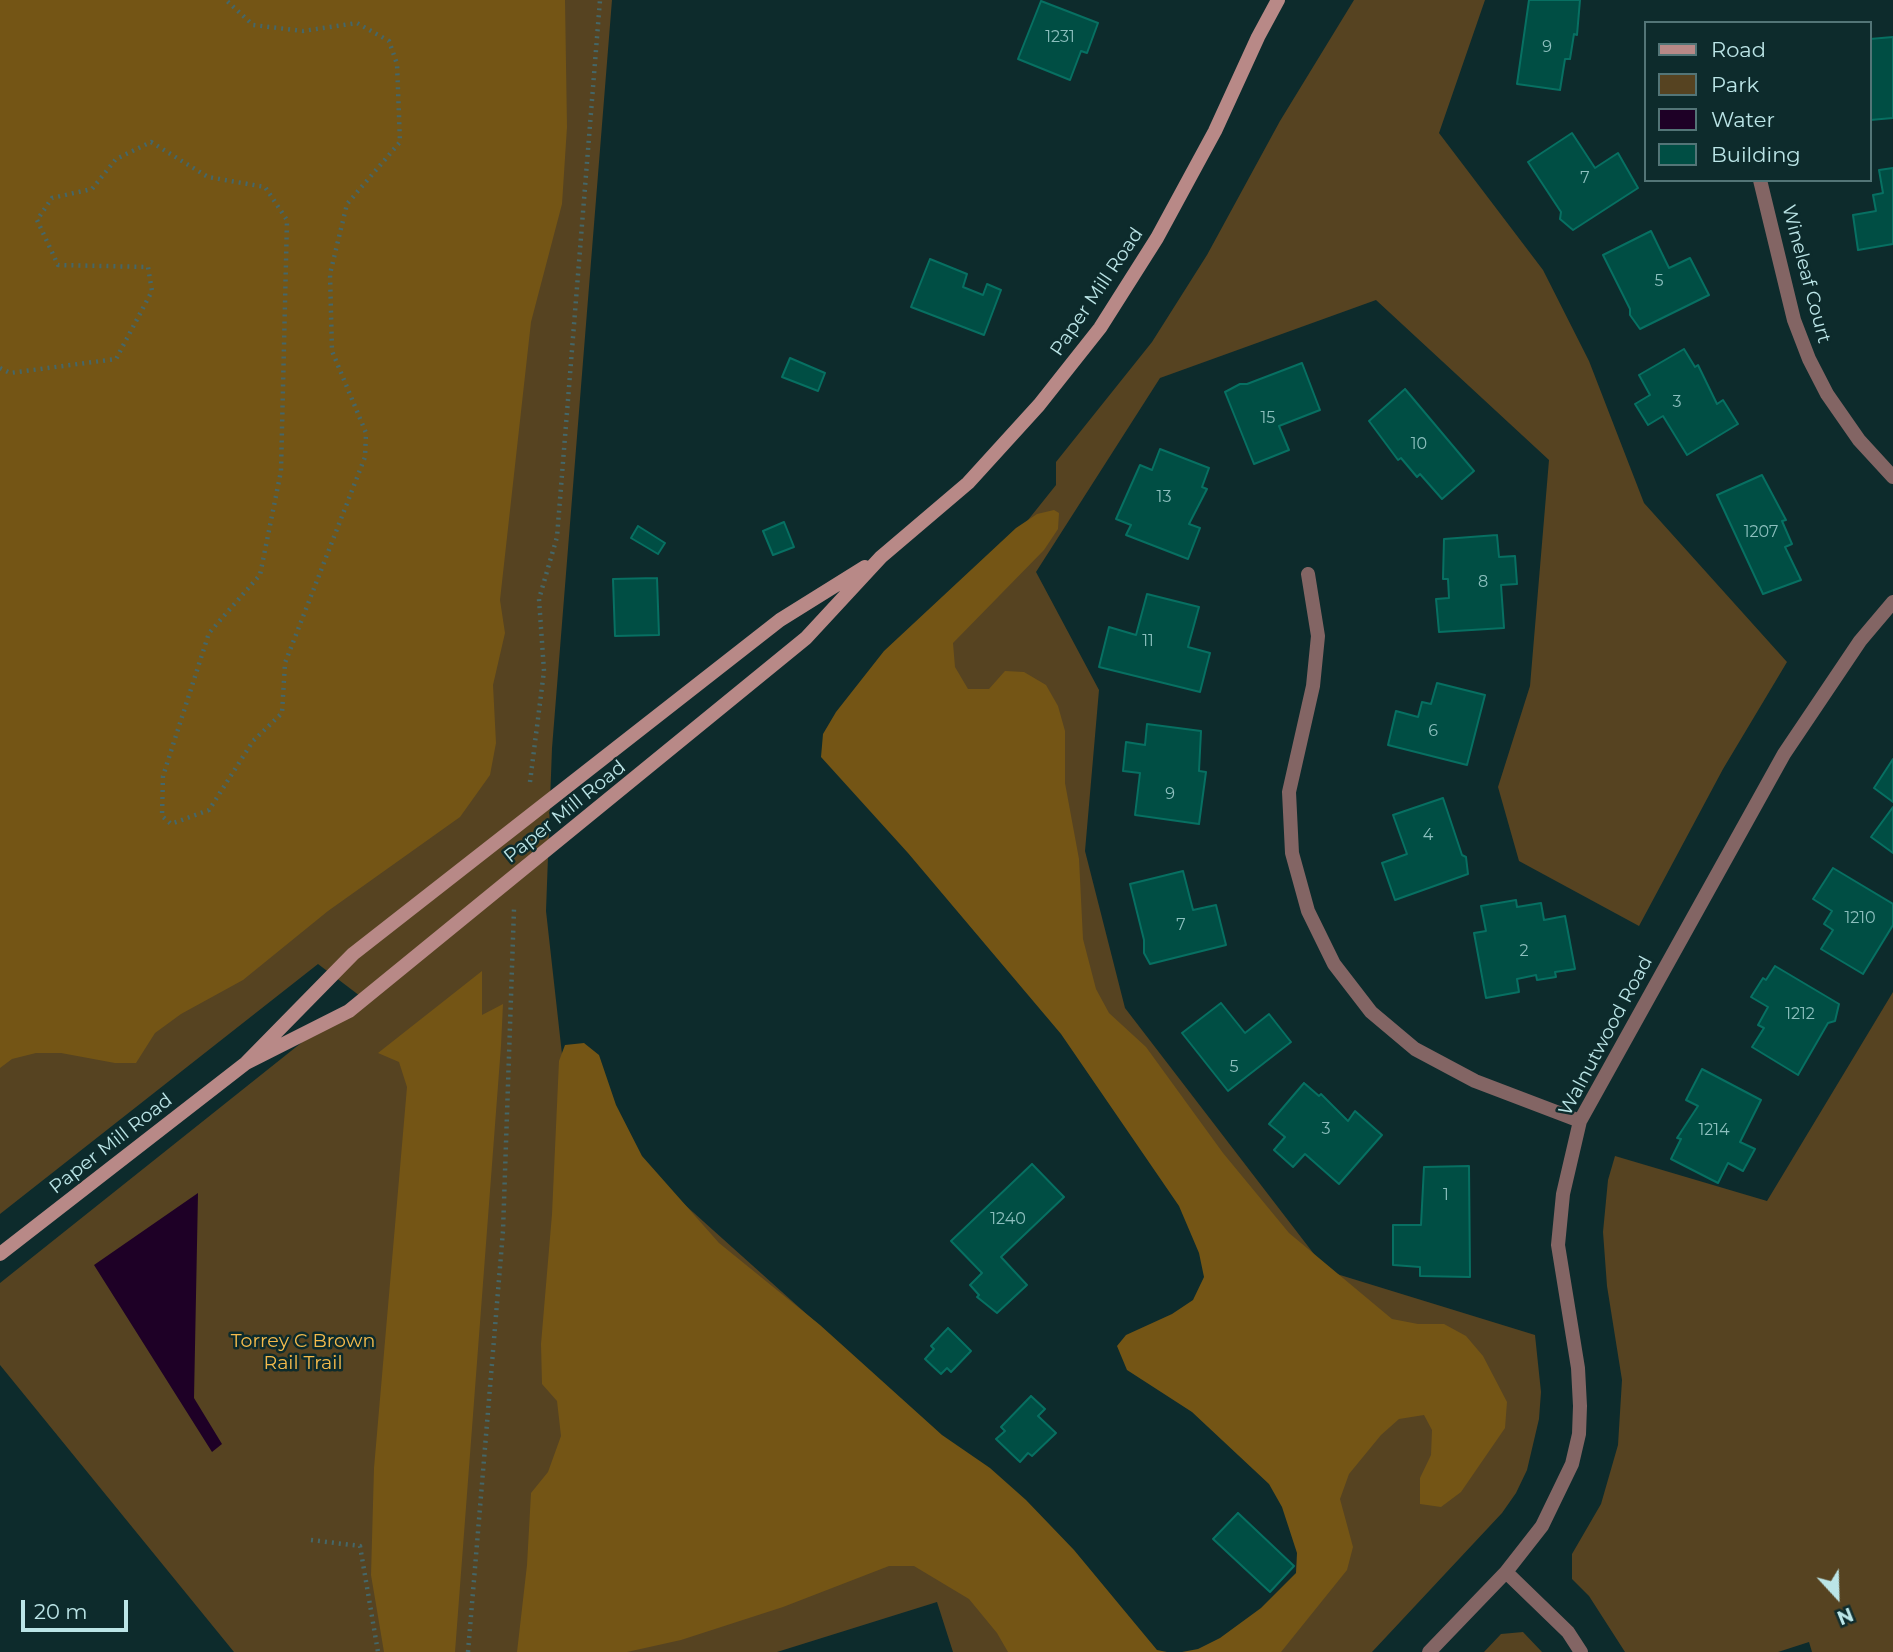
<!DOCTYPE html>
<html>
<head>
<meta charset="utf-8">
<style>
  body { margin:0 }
  #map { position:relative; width:1893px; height:1652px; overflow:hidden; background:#0d2b2c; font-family:Montserrat,sans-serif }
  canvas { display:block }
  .legend { position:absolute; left:1644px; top:21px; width:228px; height:161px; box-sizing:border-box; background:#0d2b2c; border:2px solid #537577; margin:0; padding:9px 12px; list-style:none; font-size:21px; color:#bbe5e7 }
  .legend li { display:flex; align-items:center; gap:14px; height:35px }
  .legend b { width:35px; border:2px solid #537577 }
  .north { position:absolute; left:1802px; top:1561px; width:70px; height:70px; -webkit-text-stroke:5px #0d2b2c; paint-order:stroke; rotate:158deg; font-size:19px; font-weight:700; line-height:28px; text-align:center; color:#bbe5e7 }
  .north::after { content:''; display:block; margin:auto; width:24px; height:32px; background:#bbe5e7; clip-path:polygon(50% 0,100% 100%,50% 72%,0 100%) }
  .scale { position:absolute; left:21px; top:1600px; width:107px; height:32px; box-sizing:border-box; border:4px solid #bbe5e7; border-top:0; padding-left:9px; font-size:21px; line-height:24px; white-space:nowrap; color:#bbe5e7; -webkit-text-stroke:5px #0d2b2c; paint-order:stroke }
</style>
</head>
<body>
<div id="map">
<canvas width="1893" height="1652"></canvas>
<ul class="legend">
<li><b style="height:9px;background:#b88987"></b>Road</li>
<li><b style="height:19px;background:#564321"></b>Park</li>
<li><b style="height:19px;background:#1e0026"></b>Water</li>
<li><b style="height:19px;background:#004e44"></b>Building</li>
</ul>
<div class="north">N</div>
<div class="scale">20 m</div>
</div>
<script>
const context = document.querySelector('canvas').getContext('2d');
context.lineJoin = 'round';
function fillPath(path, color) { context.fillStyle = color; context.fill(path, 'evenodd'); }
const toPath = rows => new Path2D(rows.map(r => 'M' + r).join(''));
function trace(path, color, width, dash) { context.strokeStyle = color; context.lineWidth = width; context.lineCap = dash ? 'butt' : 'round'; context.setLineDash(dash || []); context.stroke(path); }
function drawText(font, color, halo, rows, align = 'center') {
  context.font = font + ' Montserrat,sans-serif'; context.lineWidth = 5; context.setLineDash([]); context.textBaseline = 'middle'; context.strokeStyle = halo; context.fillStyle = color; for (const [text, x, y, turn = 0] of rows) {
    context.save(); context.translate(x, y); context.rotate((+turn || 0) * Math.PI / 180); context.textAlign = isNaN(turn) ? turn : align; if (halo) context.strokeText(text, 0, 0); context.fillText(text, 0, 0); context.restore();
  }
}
fillPath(toPath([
  [0,0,612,0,552,748,546,911,567,1099,850,1353,1149,1652,953,1652,937,1602,777,1652,234,1652,0,1365,0,1283,360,996,318,964,0,1214],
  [1354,0,1485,0,1439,133,1543,270,1589,361,1644,503,1787,662,1723,769,1639,926,1519,861,1498,787,1530,686,1549,460,1376,300,1160,378,1036,572,1099,690,1085,851,1125,1008,1327,1271,1535,1335,1541,1392,1539,1419,1527,1470,1516,1493,1502,1513,1372,1652,1223,1652,1328,1542,1190,1149,833,764,1056,485,1056,462,1152,342,1207,255,1280,121],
  [1893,992,1893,1652,1812,1652,1809,1642,1778,1652,1625,1652,1589,1596,1572,1579,1572,1554,1601,1504,1618,1445,1622,1380,1607,1286,1603,1232,1608,1180,1615,1156,1767,1201],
  [1523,1632,1542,1652,1484,1652,1501,1634]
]), '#564321');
fillPath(toPath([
  [0,0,565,0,567,127,562,204,531,322,500,600,505,633,493,685,496,743,490,775,460,817,328,911,243,980,181,1014,155,1033,136,1063,115,1063,61,1053,36,1053,12,1059,0,1068],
  [1054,510,1059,513,1058,529,1044,550,953,643,955,667,968,689,989,689,1005,671,1024,672,1046,685,1058,706,1065,731,1065,783,1079,859,1083,939,1096,989,1109,1013,1146,1047,1223,1153,1289,1233,1392,1319,1418,1324,1444,1324,1466,1336,1483,1356,1507,1402,1505,1428,1461,1492,1441,1507,1420,1504,1420,1478,1431,1455,1432,1430,1424,1415,1399,1419,1381,1435,1349,1474,1340,1499,1353,1547,1347,1570,1281,1652,1182,1652,1198,1649,1220,1638,1261,1608,1296,1573,1297,1553,1282,1507,1269,1484,1192,1412,1127,1370,1117,1346,1126,1335,1172,1314,1193,1300,1204,1277,1199,1253,1179,1206,1061,1034,908,853,821,757,823,734,836,712,884,651,1016,528,1037,514],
  [482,971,482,1015,503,1004,501,1046,455,1652,384,1652,371,1575,374,1468,407,1087,399,1062,378,1053],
  [584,1043,599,1055,616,1105,642,1156,719,1243,820,1325,942,1435,990,1468,1026,1500,1074,1550,1157,1650,1167,1652,1008,1652,997,1633,969,1599,914,1566,889,1566,783,1607,681,1640,627,1652,517,1652,527,1565,531,1493,548,1472,561,1436,557,1401,542,1384,541,1344,552,1214,559,1061,565,1045]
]), '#745515');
fillPath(toPath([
  [198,1193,194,1398,222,1444,212,1452,94,1265]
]), '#1e0026');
const building = toPath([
  [1529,0,1580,0,1577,35,1574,34,1570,59,1565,59,1560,90,1517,84,1529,0],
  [1041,1,1098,23,1087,53,1081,51,1070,80,1018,59,1041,1],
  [1893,37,1893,118,1870,120,1870,39,1893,37],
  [1572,133,1595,168,1618,153,1638,188,1573,230,1560,219,1561,212,1528,162,1572,133],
  [1893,168,1893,244,1858,250,1853,215,1876,211,1873,195,1883,193,1879,170,1893,168],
  [1651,231,1669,268,1690,258,1709,295,1640,329,1630,315,1630,309,1603,255,1651,231],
  [930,259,967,274,963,287,983,295,987,284,1001,290,984,335,911,307,930,259],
  [1684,349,1695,367,1698,365,1717,404,1723,400,1738,424,1687,455,1663,416,1648,425,1635,404,1650,395,1639,375,1684,349],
  [790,358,825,373,818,391,782,377,790,358],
  [1302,363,1320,410,1279,426,1289,450,1254,464,1225,392,1240,384,1247,384,1302,363],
  [1405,389,1474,471,1442,499,1420,474,1417,477,1401,458,1398,460,1369,421,1405,389],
  [1160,449,1209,468,1202,487,1207,489,1189,524,1200,528,1188,559,1126,535,1131,525,1116,519,1140,465,1152,470,1160,449],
  [1762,475,1786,520,1782,521,1792,544,1785,547,1801,580,1763,594,1717,495,1762,475],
  [784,522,794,547,773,555,763,531,784,522],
  [638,526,665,543,658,554,631,538,638,526],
  [1497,535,1499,557,1515,556,1517,584,1501,585,1504,628,1439,632,1436,599,1449,598,1448,579,1443,579,1444,539,1497,535],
  [657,578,659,635,615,636,613,579,657,578],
  [1147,594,1199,607,1188,647,1210,653,1200,692,1099,667,1109,627,1136,635,1147,594],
  [1437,683,1485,695,1467,765,1388,745,1396,711,1418,717,1422,702,1431,704,1437,683],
  [1147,724,1201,731,1199,771,1206,772,1199,824,1135,815,1140,773,1123,771,1126,742,1145,745,1147,724],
  [1893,759,1893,802,1874,788,1893,759],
  [1443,798,1462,855,1466,857,1468,874,1395,900,1382,863,1407,854,1393,815,1443,798],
  [1893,807,1893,853,1871,837,1893,807],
  [1833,868,1893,904,1893,925,1863,974,1821,949,1833,930,1824,924,1832,911,1813,899,1833,868],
  [1183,871,1193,910,1216,905,1226,945,1150,964,1144,953,1144,940,1130,884,1183,871],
  [1516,900,1517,907,1541,903,1544,920,1565,916,1575,969,1555,972,1556,977,1537,980,1536,975,1517,979,1519,992,1486,998,1474,933,1486,931,1481,906,1516,900],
  [1775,966,1839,1004,1835,1021,1828,1023,1798,1075,1752,1047,1764,1028,1758,1025,1768,1007,1751,997,1763,978,1766,980,1775,966],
  [1221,1003,1245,1033,1269,1014,1291,1042,1228,1091,1182,1033,1221,1003],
  [1702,1069,1761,1100,1740,1142,1755,1149,1743,1171,1728,1163,1718,1183,1671,1159,1681,1139,1677,1138,1698,1106,1686,1100,1702,1069],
  [1304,1083,1319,1096,1321,1094,1348,1121,1355,1111,1382,1135,1339,1184,1305,1154,1293,1167,1274,1150,1285,1137,1269,1124,1304,1083],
  [1032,1164,1064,1197,1001,1257,1027,1285,997,1313,977,1297,979,1295,970,1285,982,1273,951,1241,1032,1164],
  [1469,1166,1470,1277,1420,1276,1420,1267,1393,1265,1393,1225,1421,1225,1424,1167,1469,1166],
  [948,1328,971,1351,951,1372,947,1368,941,1374,925,1359,934,1349,931,1346,948,1328],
  [1031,1396,1045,1409,1038,1416,1056,1433,1032,1456,1028,1453,1020,1462,996,1439,1005,1431,1001,1427,1031,1396],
  [1238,1513,1294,1566,1270,1592,1213,1539,1238,1513]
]);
fillPath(building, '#004e44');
trace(building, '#077062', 2);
trace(toPath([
  [0,368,10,373,116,359,152,291,148,267,58,265,37,220,52,198,92,189,116,159,151,142,208,177,265,187,287,220,281,471,260,575,209,633,163,776,162,816,171,824,209,810,253,741,282,713,285,663,365,457,366,433,332,351,330,274,347,204,400,142,397,64,389,41,357,23,303,31,253,25,226,0],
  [530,782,544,671,539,599,557,537,600,0],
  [311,1540,360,1546,378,1652],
  [468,1652,503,1231,514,909]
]), '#456768', 4.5, [2, 5]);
trace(toPath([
  [1760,180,1794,320,1809,359,1827,394,1859,440,1893,477],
  [1308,574,1318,636,1313,686,1289,792,1292,853,1308,911,1334,964,1371,1012,1415,1049,1475,1081,1580,1121],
  [1506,1572,1568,1632,1581,1652],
  [1429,1652,1506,1572,1542,1526,1572,1464,1579,1434,1580,1406,1578,1368,1558,1245,1563,1194,1580,1121,1784,754,1860,641,1893,602]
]), '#836564', 14);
trace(toPath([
  [246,1063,349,1011,806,638,881,557,968,483,1039,405,1100,328,1157,238,1215,131,1258,37,1278,0],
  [0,1254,246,1063,353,954,780,620,865,567]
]), '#b88987', 14);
drawText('16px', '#8cbfbe', null, [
  ["1231",1060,37],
  ["9",1547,47],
  ["7",1585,178],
  ["5",1659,281],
  ["3",1677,402],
  ["15",1268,418],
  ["10",1419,444],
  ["13",1164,497],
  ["1207",1761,532],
  ["8",1483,582],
  ["11",1148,641],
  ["6",1433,731],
  ["9",1170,794],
  ["4",1428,835],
  ["1210",1860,918],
  ["7",1181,925],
  ["2",1524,951],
  ["1212",1800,1014],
  ["5",1234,1067],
  ["3",1326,1129],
  ["1214",1714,1130],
  ["1",1446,1195],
  ["1240",1008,1219]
]);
drawText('19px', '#bbe5e7', '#0d2b2c', [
  ["Wineleaf Court",1806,274,75],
  ["Paper Mill Road",1097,292,-56],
  ["Paper Mill Road",565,812,-39],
  ["Walnutwood Road",1606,1036,-62],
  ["Paper Mill Road",111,1144,-38]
]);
drawText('19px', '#f5bb4c', '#0d2b2c', [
  ["Torrey C Brown",303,1341],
  ["Rail Trail",303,1363]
]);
</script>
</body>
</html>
